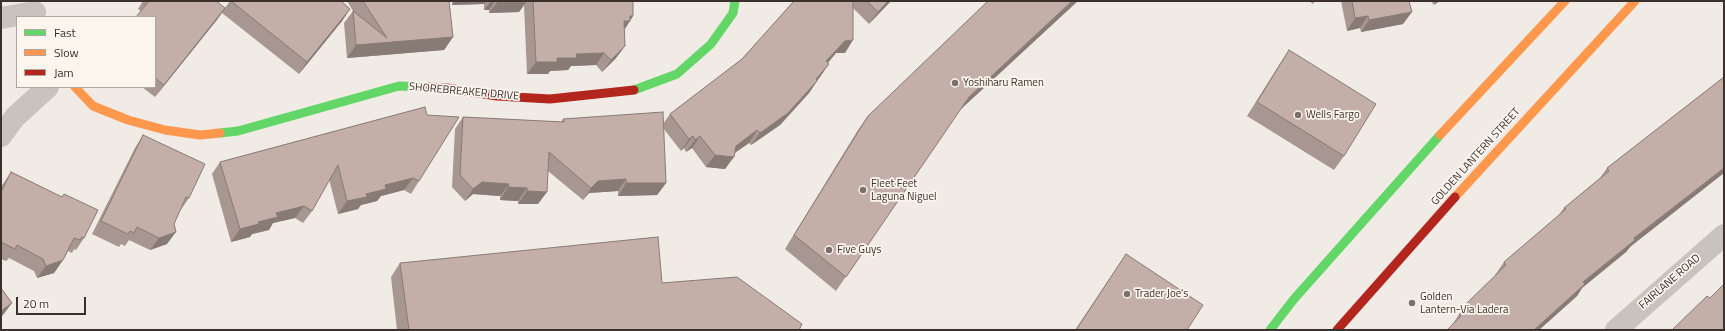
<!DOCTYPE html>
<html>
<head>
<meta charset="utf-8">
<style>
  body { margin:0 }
  #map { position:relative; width:1725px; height:331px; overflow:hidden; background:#f0ebe5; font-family:"Titillium Web",sans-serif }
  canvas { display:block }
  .frame { position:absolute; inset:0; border:2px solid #3b302b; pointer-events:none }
  .legend { position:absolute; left:16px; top:16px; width:140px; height:72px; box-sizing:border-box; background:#fbf5ee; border:1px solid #aea6a0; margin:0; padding:5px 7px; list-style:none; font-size:12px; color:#3b302b }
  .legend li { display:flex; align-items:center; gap:8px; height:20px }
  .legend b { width:20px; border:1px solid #aea6a0 }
  .scale { position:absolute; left:16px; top:297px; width:70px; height:18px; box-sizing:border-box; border:2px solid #3b302b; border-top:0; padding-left:5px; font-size:12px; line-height:14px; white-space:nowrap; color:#3b302b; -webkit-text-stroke:3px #fbf5ee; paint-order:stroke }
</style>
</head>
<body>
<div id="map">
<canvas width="1725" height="331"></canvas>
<div class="frame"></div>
<ul class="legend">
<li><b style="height:5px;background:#63d668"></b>Fast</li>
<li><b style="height:5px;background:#ff974d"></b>Slow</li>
<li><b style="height:5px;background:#b3261e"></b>Jam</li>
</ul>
<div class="scale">20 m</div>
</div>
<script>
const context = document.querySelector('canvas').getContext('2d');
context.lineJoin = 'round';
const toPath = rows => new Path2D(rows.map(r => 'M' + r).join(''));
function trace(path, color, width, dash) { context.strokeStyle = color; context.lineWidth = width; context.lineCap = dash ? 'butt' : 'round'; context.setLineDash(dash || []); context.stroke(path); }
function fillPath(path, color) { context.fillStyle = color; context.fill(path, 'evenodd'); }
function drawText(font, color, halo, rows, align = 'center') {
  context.font = font + ' "Titillium Web",sans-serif'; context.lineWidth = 3.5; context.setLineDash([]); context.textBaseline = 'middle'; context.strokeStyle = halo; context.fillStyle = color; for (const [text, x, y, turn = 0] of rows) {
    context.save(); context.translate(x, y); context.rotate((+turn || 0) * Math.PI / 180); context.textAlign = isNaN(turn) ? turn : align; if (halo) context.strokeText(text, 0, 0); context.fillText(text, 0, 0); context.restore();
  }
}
trace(toPath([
  [1,18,35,12],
  [1,136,15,117,48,87],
  [1616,330,1724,235]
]), '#c9c3be', 22);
trace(toPath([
  [634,90,677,74,711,44,733,13,735,1],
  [220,133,238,131,399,86,426,87],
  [1270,330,1294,299,1440,135]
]), '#63d668', 9);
trace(toPath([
  [75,87,93,106,128,120,165,130,200,135,220,133],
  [1440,135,1565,1],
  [1455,197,1635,1]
]), '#ff974d', 9);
trace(toPath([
  [426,87,447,88,497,96,550,99,634,90],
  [1337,330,1455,197]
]), '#b3261e', 9);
fillPath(toPath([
  [143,1,216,1,225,8,230,1,341,1,350,9,342,21,299,74,222,13,216,21,155,97,142,87,155,87,155,17,141,11,138,9],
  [347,1,449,1,453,37,444,50,347,58,344,23,353,11],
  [452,1,633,1,633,16,624,29,625,46,616,58,602,72,596,65,571,66,568,70,550,71,548,74,527,74,524,5,519,12,489,13,489,10,484,10,484,4,452,5],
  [794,1,891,1,869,24,853,8,845,53,836,53,828,63,820,77,817,81,809,93,780,125,751,145,749,143,735,153,725,169,706,167,692,148,686,152,684,148,681,151,663,128,666,183,657,195,618,196,618,191,589,193,583,200,548,171,538,204,518,204,518,201,500,200,500,196,473,194,465,201,452,187,455,129,463,117,561,122,563,119,663,124,670,114,742,59],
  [1309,1,1315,1,1313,4],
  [1341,1,1409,1,1403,24,1361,32,1360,28,1347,31],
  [1431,1,1443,1,1441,2,1438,2,1434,5],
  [1289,50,1344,156,1334,170,1247,116,1279,65],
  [1724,77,1630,247,1626,252,1582,288,1577,296,1539,330,1447,330,1452,325,1466,304,1496,275,1495,275,1504,262,1558,216,1564,208,1600,178,1607,168],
  [425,107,419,181,411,194,404,190,381,196,377,201,361,205,358,209,338,214,329,179,312,211,303,223,295,218,273,223,269,230,252,234,250,237,231,242,212,174,220,162],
  [960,110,836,291,785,249,858,130,868,116],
  [143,135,189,198,180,211,180,210,174,224,167,244,150,250,129,240,125,246,121,244,119,247,92,234,135,148],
  [11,172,62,197,64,194,84,238,76,250,74,249,72,253,68,251,63,260,54,273,37,278,34,271,9,258,6,261,1,259,1,187],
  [1126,254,1187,330,1075,330],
  [400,263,662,283,799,330,397,330,391,277]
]), '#a89690');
fillPath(toPath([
  [455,1,486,1,484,4,452,5],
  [491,1,495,1,489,10,484,10],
  [498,1,527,1,519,12,489,13],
  [888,1,891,1,869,24,878,12],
  [1072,1,1078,1,959,111,969,97],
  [1437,1,1443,1,1441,2,1438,2,1434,5],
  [225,8,216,21,155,97,164,85],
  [350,9,342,21,299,74,307,62],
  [1412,12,1403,24,1361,32,1369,20],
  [630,16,633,16,625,29,624,21],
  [1368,16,1360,28,1347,31,1355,18],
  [453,37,444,50,347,58,356,45],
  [853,40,845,53,836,53,818,74,826,61,845,41],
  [625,46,616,58,602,72,611,60],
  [604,53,596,65,571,66,568,70,550,71,548,74,527,74,536,62,557,58,576,54],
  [829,64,820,77,807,92,816,79],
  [817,81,809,93,780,125,751,145,760,133],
  [757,130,749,143,730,156,734,157,725,169,706,167,715,155,736,146],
  [693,136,684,148,681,151,689,139],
  [700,136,692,148,686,152,695,140],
  [1724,168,1724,173,1630,247,1626,252,1582,288,1577,296,1539,330,1534,330,1583,282,1634,238],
  [413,178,404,190,381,196,377,201,361,205,358,209,338,214,347,201,385,185],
  [626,179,618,191,589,193,583,200,591,188,598,181],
  [482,182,509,184,500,196,473,194,465,201,473,189],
  [626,183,666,183,657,195,618,196],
  [508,187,527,188,518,201,500,200],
  [527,191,547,192,538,204,518,204],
  [304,206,295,218,273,223,269,230,252,234,250,237,231,242,240,229,276,213],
  [176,232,167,244,150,250,159,238],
  [63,260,54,273,37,278,46,266],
  [12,303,3,315,1,317,1,311]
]), '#887a75');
const building = toPath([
  [149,1,216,1,225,8,164,85,155,78,155,17,136,17,149,1],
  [231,1,341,1,350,9,307,62,231,1],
  [363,1,449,1,453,37,356,45,353,11,387,38,363,1],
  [533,1,633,1,633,16,630,16,630,21,624,21,625,46,611,60,604,53,576,54,577,58,557,58,557,62,536,62,533,1],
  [794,1,853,1,853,40,845,41,826,61,829,64,816,79,817,81,788,113,760,133,757,130,736,146,734,157,715,155,700,136,695,140,693,136,689,139,670,114,742,59,794,1],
  [867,1,888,1,878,12,867,1],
  [988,1,1072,1,969,97,846,277,794,235,868,116,988,1],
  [1352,1,1409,1,1412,12,1369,20,1368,16,1355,18,1352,1],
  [1289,50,1376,104,1344,156,1257,102,1289,50],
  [1724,77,1724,168,1634,238,1635,240,1583,282,1585,284,1534,330,1447,330,1461,316,1459,315,1468,306,1466,304,1506,265,1504,262,1566,209,1564,208,1609,171,1607,168,1724,77],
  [425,107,427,115,459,117,419,181,413,178,385,185,386,189,366,194,367,197,347,201,338,165,312,211,304,206,276,213,278,217,258,222,259,224,240,229,220,162,425,107],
  [663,112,666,183,626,183,626,179,598,181,591,188,549,152,547,192,527,191,527,188,508,187,509,184,482,182,473,189,460,175,463,117,564,122,563,119,663,112],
  [143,135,205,164,189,198,186,197,174,224,176,232,159,238,137,227,134,233,130,231,128,234,101,221,143,135],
  [11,172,62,197,64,194,98,210,84,238,82,237,80,240,74,238,63,260,46,266,43,259,17,245,15,249,1,242,1,192,11,172],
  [658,237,662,283,737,277,802,324,799,330,409,330,400,263,658,237],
  [1126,254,1203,305,1187,330,1076,330,1126,254],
  [1724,284,1724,330,1672,330,1707,296,1710,298,1724,284],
  [1,288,12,303,1,311,1,288]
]);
fillPath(building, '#c3afa7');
trace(building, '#887a75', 1);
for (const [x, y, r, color] of [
  [955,83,4,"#7a716c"],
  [1298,115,4,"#7a716c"],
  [863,190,4,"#7a716c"],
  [829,250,4,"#7a716c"],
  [1127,294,4,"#7a716c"],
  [1412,303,4,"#7a716c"]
]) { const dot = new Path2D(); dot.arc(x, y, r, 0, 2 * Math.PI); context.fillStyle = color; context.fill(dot); trace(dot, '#fbf5ee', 1.5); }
drawText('11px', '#3b302b', '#fbf5ee', [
  ["Yoshiharu Ramen",963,83],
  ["Wells Fargo",1306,115],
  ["Fleet Feet",871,184],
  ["Laguna Niguel",871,197],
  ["Five Guys",837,250],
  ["Trader Joe's",1135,294],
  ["Golden",1420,297],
  ["Lantern-Via Ladera",1420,310]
], 'left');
drawText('11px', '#3b302b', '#fbf5ee', [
  ["SHOREBREAKER DRIVE",464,92,5],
  ["GOLDEN LANTERN STREET",1476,157,-48],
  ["FAIRLANE ROAD",1670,282,-41]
]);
</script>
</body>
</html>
